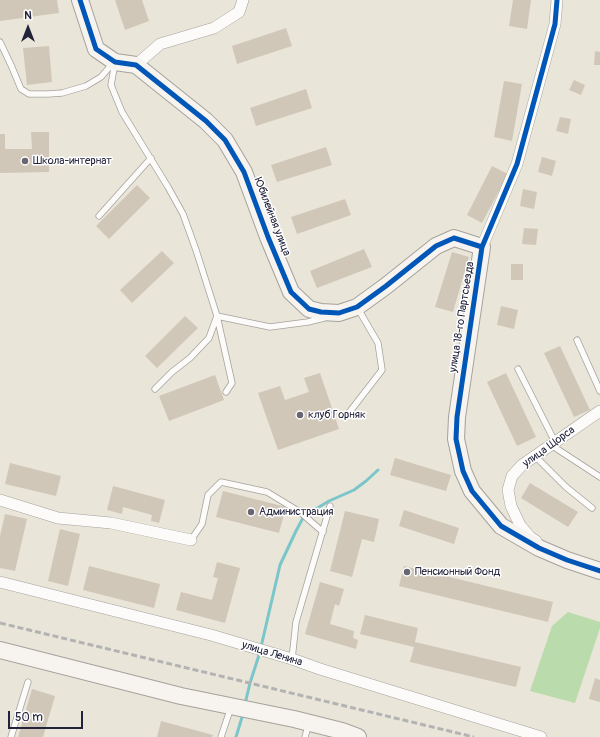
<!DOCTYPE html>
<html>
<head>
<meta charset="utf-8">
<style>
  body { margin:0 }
  #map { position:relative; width:600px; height:737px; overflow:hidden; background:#e9e5d8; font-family:Pangolin,sans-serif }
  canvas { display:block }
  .north { position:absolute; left:8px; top:8px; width:40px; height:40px; -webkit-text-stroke:3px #fff; paint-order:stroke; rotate:0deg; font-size:11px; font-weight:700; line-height:16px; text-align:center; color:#22223b }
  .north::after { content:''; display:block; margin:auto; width:14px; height:18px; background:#22223b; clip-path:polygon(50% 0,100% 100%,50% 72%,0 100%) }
  .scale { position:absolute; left:8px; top:711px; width:75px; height:18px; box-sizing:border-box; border:2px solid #22223b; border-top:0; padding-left:5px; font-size:12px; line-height:14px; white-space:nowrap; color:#22223b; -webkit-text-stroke:3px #fff; paint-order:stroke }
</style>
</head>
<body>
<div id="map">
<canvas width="600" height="737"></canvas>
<div class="north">N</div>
<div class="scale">50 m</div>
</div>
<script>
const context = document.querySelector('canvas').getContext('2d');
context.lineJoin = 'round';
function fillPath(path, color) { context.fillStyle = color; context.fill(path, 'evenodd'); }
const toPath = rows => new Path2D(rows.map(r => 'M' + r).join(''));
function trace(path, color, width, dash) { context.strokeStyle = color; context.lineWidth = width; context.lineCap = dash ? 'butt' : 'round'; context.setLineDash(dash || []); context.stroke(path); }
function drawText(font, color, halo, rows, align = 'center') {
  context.font = font + ' Pangolin,sans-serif'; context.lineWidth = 3; context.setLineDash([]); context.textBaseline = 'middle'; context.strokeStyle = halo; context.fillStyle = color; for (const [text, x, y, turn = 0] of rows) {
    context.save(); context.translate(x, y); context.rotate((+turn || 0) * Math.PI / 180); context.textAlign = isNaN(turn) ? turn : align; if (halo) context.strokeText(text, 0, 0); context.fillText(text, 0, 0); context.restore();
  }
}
fillPath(toPath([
  [568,612,600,622,600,628,575,703,530,691,552,626]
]), '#badbac');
trace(toPath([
  [261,647,280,565,296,531,304,516,329,501,354,490,366,481,378,470],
  [245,704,250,683,260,652],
  [236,737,243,714]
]), '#7ac6cb', 3);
fillPath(toPath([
  [0,0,57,0,59,13,0,21],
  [115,0,142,0,149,21,125,30],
  [513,0,531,0,527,29,509,26],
  [286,28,292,46,237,64,232,46],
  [49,46,52,82,27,85,23,48],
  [595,51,600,52,600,65,594,65],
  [574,80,585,85,581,95,569,90],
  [504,81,522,84,512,141,494,137],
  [306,89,312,108,256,126,250,108],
  [560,117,571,119,568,134,556,131],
  [31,132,49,132,49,172,0,173,0,134,5,134,5,149,32,149],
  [326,147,332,165,277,182,271,165],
  [542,157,556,161,552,176,538,172],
  [492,166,508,174,482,223,467,215],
  [137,185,150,198,109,239,96,226],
  [523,189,537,192,534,209,520,206],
  [345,199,351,215,297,234,291,217],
  [524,228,538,229,536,245,522,244],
  [364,249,372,267,317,288,310,271],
  [162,251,174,263,132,303,120,290],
  [452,252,469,257,453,312,435,307],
  [511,264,523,264,523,280,511,280],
  [501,306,518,310,514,329,497,325],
  [185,316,198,328,157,368,145,356],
  [560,346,590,410,574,417,544,353],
  [320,373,339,429,278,450,258,393,280,386,285,400,309,392,304,378],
  [506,373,536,437,517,446,487,382],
  [215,375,224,400,169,421,159,396],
  [395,458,451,475,446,491,390,475],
  [10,463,61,476,56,496,5,484],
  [530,483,578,512,568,527,521,498],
  [113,486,165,500,159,523,151,521,152,515,123,507,122,514,107,510],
  [223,491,286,507,279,533,216,517],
  [404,510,459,528,454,544,399,526],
  [345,511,379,519,374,542,362,539,352,577,330,571],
  [5,514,27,519,15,571,0,568,0,536],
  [60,529,80,534,68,586,48,581],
  [217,562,240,568,225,623,176,610,181,592,212,600,218,578,213,577],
  [89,566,160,584,154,608,83,590],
  [404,566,553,602,548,622,399,586],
  [320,582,344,589,339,606,335,604,330,624,354,631,353,638,358,640,356,649,305,634],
  [365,615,418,628,415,642,521,667,516,687,410,662,414,647,360,634],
  [595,678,600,680,600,702,589,699],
  [32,689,55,696,43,737,18,737],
  [161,721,213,735,212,737,157,737]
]), '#d1c7b9');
const lane = toPath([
  [0,42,11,65,21,89,29,94,48,94,62,93,86,86,101,77,113,63],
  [115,63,111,85,122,112,168,187,183,214,196,250,217,316,232,383,226,392],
  [99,216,151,158],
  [577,340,600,391],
  [518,369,555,442],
  [155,389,172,372,190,358,209,338,217,316,270,327,308,322,324,318],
  [348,414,382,370,378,343,357,307],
  [551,445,600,477],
  [535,456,566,487,592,508],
  [191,540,202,524,208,495,221,482,267,492,300,512,323,532],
  [292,659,296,622,330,506],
  [11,737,28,682],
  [221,737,231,707],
  [305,737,309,723]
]);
const street = toPath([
  [136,65,160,44,214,28,239,12,243,0],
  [482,247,517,164,555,24,557,0],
  [0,500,58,518,111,523,191,540],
  [536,541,530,537,520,525,511,506,508,490,512,476,522,465,600,411],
  [0,582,211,635,292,659,320,669,541,737]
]);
const secondary = toPath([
  [80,0,96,49,115,62,136,65,206,121,225,140,244,172,268,237,291,292,309,309,321,312,339,313,357,307,386,286,436,246,454,238,482,247,457,417,456,439,463,471,472,491,501,526,539,548,567,560,600,571],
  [0,650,181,696,294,719,342,731,358,737]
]);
trace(lane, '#a4a29d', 7);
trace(street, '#a4a29d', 12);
trace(secondary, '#a4a29d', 18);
trace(lane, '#fcfbf9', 5.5);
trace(street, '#fcfbf9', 11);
trace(secondary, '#f7f3ef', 16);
trace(toPath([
  [0,623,474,737]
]), '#b3b3b4', 3, [6, 3]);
trace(toPath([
  [80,0,96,49,115,62,136,65,206,121,225,140,244,172,268,237,291,292,309,309,321,312,339,313,357,307,386,286,436,246,454,238,482,247],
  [557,0,555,24,517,164,482,247,457,417,456,439,463,471,472,491,501,526,539,548,567,560,600,571]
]), '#0057b8', 5);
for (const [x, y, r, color] of [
  [25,161,4,"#686672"],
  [300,415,4,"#686672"],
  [251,512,4,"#686672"],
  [407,572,4,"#686672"]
]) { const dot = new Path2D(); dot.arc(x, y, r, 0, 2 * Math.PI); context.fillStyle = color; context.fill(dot); trace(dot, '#fff', 1.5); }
drawText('11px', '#22223b', '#fff', [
  ["Школа-интернат",33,161],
  ["клуб Горняк",308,415],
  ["Администрация",259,512],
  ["Пенсионный Фонд",415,572]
], 'left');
drawText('11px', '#22223b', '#fff', [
  ["Юбилейная улица",272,217,69],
  ["улица 18-го Партсьезда",462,317,-81],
  ["улица Щорса",549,447,-36],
  ["улица Ленина",272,654,17]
]);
</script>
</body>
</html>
